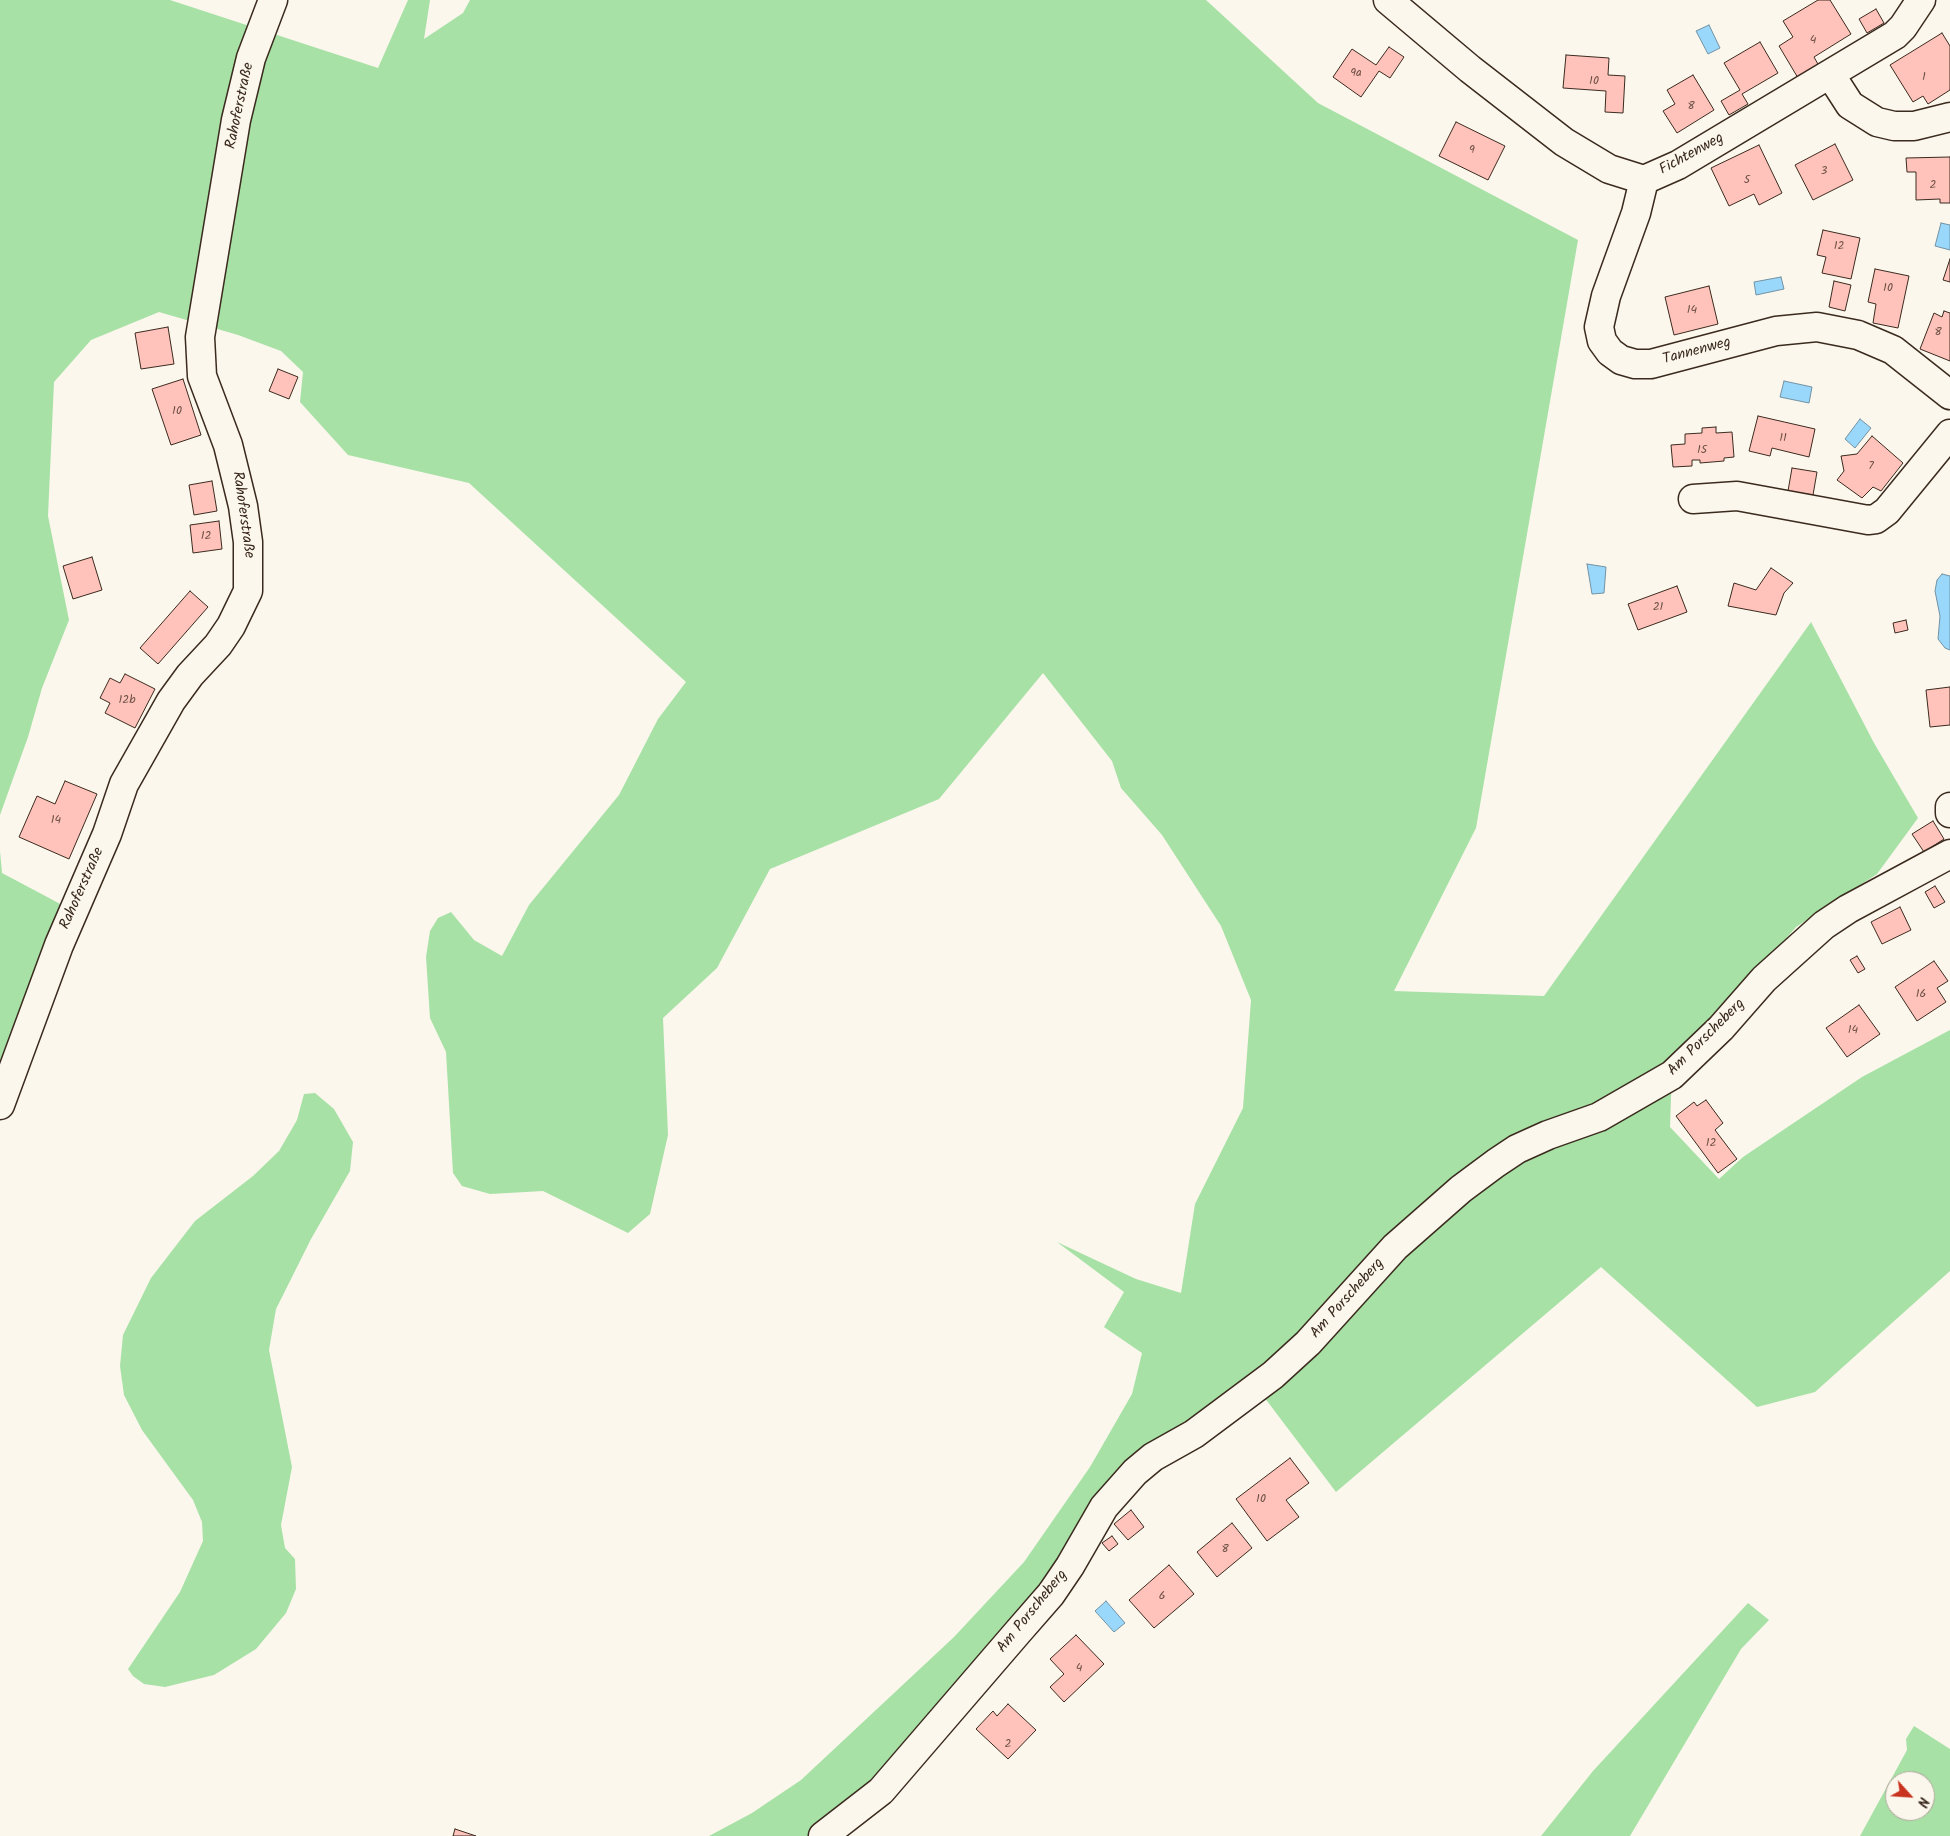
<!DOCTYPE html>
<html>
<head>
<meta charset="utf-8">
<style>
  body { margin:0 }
  #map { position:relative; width:1950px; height:1836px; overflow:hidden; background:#fbf7ec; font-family:Kalam,sans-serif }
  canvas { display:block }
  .north { position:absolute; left:1885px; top:1771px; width:50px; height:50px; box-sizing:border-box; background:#fbf7ec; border:1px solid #aea59a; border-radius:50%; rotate:116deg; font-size:14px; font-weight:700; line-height:20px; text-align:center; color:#3b2a1e }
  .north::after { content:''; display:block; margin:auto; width:18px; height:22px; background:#c8321e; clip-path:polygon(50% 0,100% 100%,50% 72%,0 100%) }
</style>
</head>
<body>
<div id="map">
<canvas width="1950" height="1836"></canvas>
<div class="north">N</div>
</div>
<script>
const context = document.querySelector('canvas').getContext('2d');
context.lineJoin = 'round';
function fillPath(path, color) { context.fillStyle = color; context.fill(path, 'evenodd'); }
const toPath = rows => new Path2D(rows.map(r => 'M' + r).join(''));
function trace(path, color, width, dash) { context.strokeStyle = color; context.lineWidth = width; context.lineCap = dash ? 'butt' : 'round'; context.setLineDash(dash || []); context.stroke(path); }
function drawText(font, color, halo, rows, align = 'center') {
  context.font = font + ' Kalam,sans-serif'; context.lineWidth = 4; context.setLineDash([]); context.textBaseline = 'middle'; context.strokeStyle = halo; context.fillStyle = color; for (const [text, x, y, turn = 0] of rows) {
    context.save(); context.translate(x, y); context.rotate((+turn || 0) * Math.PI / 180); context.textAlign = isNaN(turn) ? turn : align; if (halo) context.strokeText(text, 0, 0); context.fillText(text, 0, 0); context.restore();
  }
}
fillPath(toPath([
  [0,0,170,0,378,68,408,0,430,0,424,39,463,13,470,0,1206,0,1318,103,1578,240,1476,828,1394,991,1544,996,1811,622,1874,743,1918,818,1877,874,1796,927,1672,1069,1670,1127,1719,1179,1743,1157,1862,1077,1950,1030,1950,1271,1815,1392,1757,1407,1601,1267,1336,1492,1264,1397,1248,1392,1106,1511,869,1793,812,1836,709,1836,752,1813,801,1780,954,1637,1024,1562,1090,1467,1132,1394,1142,1353,1104,1327,1124,1292,1057,1242,1136,1279,1181,1293,1195,1204,1243,1108,1251,1000,1221,926,1162,835,1121,788,1112,761,1043,673,939,799,770,869,717,968,663,1018,668,1135,650,1214,628,1233,543,1191,490,1194,462,1186,453,1173,446,1052,430,1018,426,957,430,931,438,918,451,912,474,940,502,956,529,905,619,795,658,719,686,682,469,483,348,455,300,402,303,372,281,351,238,335,159,312,91,340,54,382,48,516,69,620,42,688,28,737,0,815],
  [0,851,2,873,66,907,0,1082],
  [315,1093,334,1109,353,1142,350,1171,311,1239,276,1309,269,1350,292,1467,281,1525,285,1548,295,1559,296,1589,286,1613,256,1649,214,1675,165,1687,144,1684,133,1676,128,1669,180,1592,203,1541,202,1522,193,1500,142,1430,124,1395,120,1366,123,1335,151,1278,195,1221,253,1176,279,1151,297,1120,304,1094],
  [1748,1603,1769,1620,1741,1649,1630,1836,1541,1836,1593,1771],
  [1914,1726,1950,1749,1950,1836,1860,1836,1907,1750,1906,1739],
  [1895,1781,1925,1781,1925,1811,1895,1811]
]), '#a7e1a6');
const water = toPath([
  [1709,25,1720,48,1708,54,1696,31,1709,25],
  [1941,223,1950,225,1950,250,1935,246,1941,223],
  [1781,277,1784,289,1756,295,1754,282,1781,277],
  [1784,381,1812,387,1809,403,1780,397,1784,381],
  [1860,419,1871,428,1855,448,1845,439,1860,419],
  [1587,564,1606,567,1604,593,1592,594,1587,564],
  [1942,574,1950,576,1950,650,1945,648,1938,639,1940,616,1935,591,1937,580,1942,574],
  [1106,1601,1125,1623,1114,1632,1095,1611,1106,1601]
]);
fillPath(water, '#99d7fb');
trace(water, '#7392a3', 1);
const building = toPath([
  [1818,0,1830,0,1851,34,1814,57,1819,66,1798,78,1779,46,1793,37,1783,21,1818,0],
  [1876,9,1884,23,1867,33,1859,19,1876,9],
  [1942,33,1950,46,1950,90,1928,104,1923,96,1913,102,1890,65,1942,33],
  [1760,42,1778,73,1742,94,1748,104,1729,115,1721,101,1740,90,1724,63,1760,42],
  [1389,47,1404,57,1390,78,1379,71,1361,97,1333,77,1352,49,1376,65,1389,47],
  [1566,55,1609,58,1608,75,1625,76,1623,113,1605,112,1606,91,1563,88,1566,55],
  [1693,75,1714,110,1677,133,1663,111,1675,104,1667,90,1693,75],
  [1456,122,1505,146,1488,180,1439,156,1456,122],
  [1835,144,1853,180,1813,200,1795,165,1835,144],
  [1759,145,1782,193,1759,205,1754,194,1729,206,1711,168,1759,145],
  [1950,157,1950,203,1940,203,1940,199,1916,200,1916,172,1907,172,1906,158,1950,157],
  [1823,230,1860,238,1851,279,1822,273,1826,257,1817,255,1823,230],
  [1950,259,1950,282,1943,280,1950,259],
  [1875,269,1909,276,1898,328,1873,323,1876,304,1868,302,1875,269],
  [1834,281,1851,285,1845,311,1829,307,1834,281],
  [1709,286,1718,324,1674,335,1665,297,1709,286],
  [1944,311,1950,313,1950,361,1920,349,1934,313,1942,317,1944,311],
  [168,327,174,364,141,369,135,333,168,327],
  [278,369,298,377,289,399,269,391,278,369],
  [183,379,201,435,171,445,152,389,183,379],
  [1758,416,1815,429,1809,457,1772,448,1770,456,1749,451,1758,416],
  [1716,427,1716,433,1732,432,1734,457,1724,458,1724,461,1700,463,1700,460,1692,460,1692,466,1673,467,1671,445,1685,444,1685,434,1702,433,1702,428,1716,427],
  [1872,436,1903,463,1881,491,1873,487,1862,498,1837,480,1844,471,1841,456,1857,454,1872,436],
  [1792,468,1817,472,1813,495,1788,491,1792,468],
  [212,481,217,511,194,515,189,485,212,481],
  [219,521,222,549,193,553,190,525,219,521],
  [92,557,102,590,73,599,63,566,92,557],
  [1771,568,1793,583,1784,593,1776,615,1728,606,1734,583,1756,590,1771,568],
  [1677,586,1687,612,1638,630,1628,604,1677,586],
  [190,591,208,607,158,664,140,648,190,591],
  [1906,620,1908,630,1895,633,1893,623,1906,620],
  [125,674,155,689,135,728,105,713,110,703,100,698,110,678,120,683,125,674],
  [1950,687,1950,725,1930,727,1926,690,1950,687],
  [65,781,97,794,69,859,19,837,37,796,55,804,65,781],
  [1933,821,1944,839,1924,852,1912,834,1933,821],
  [1935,886,1945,902,1934,908,1925,892,1935,886],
  [1900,907,1911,930,1882,944,1871,922,1900,907],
  [1857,956,1865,969,1858,973,1850,960,1857,956],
  [1934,961,1948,981,1937,988,1946,1002,1917,1021,1895,987,1934,961],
  [1859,1005,1880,1034,1847,1057,1826,1028,1859,1005],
  [1706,1100,1723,1123,1715,1130,1737,1159,1718,1173,1676,1116,1694,1102,1697,1106,1706,1100],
  [1290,1458,1309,1483,1286,1500,1299,1517,1267,1541,1236,1499,1290,1458],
  [1131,1510,1144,1527,1128,1540,1114,1524,1131,1510],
  [1232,1523,1252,1548,1217,1577,1197,1552,1232,1523],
  [1112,1536,1118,1544,1109,1551,1102,1543,1112,1536],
  [1169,1565,1194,1594,1154,1628,1129,1600,1169,1565],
  [1076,1635,1104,1664,1064,1702,1050,1687,1064,1674,1050,1659,1076,1635],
  [1008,1704,1036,1730,1008,1759,976,1729,993,1711,997,1716,1008,1704],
  [455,1829,476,1836,453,1836,455,1829]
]);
fillPath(building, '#ffc3bb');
trace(building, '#3b2a1e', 1);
const minor = toPath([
  [1388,0,1470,69,1564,142,1609,169,1644,180,1678,165,1895,35,1903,27,1921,0],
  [1830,74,1850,105,1877,122,1894,126,1914,126,1950,117],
  [1644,180,1636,213,1606,296,1599,327,1602,341,1610,352,1621,360,1635,364,1651,364,1776,331,1817,327,1858,335,1893,350,1950,395],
  [1693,499,1737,496,1868,520,1876,519,1887,511,1950,434],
  [1950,807,1950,813],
  [0,1105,59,945,107,834,124,784,171,701,190,675,218,645,231,626,248,591,248,542,243,506,228,445,202,376,200,337,236,120,251,58,273,0],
  [823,1836,881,1791,1017,1633,1051,1594,1070,1566,1104,1507,1135,1472,1153,1457,1194,1434,1273,1375,1308,1343,1395,1247,1461,1189,1496,1163,1517,1149,1548,1135,1599,1117,1672,1075,1721,1028,1764,979,1824,925,1848,909,1950,854]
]);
trace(minor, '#3b2a1e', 31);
trace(minor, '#fbf7ec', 28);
drawText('12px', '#6c5045', null, [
  ["4",1813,41],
  ["9a",1356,74],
  ["1",1924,78],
  ["10",1594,82],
  ["8",1691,107],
  ["9",1472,151],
  ["3",1824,172],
  ["5",1747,181],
  ["2",1933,186],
  ["12",1839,247],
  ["10",1888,289],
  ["14",1692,311],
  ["8",1938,333],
  ["10",177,412],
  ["11",1783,439],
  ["15",1702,451],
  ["7",1871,467],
  ["12",206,537],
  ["21",1658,608],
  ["12b",127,701],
  ["14",56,821],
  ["16",1921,995],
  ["14",1853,1031],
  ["12",1711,1144],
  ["10",1261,1500],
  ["8",1225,1550],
  ["6",1162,1597],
  ["4",1079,1669],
  ["2",1008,1745]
]);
drawText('15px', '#3b2a1e', '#fbf7ec', [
  ["Rahoferstraße",241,106,-78],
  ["Fichtenweg",1692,155,-29],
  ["Tannenweg",1697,352,-15],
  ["Rahoferstraße",242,515,82],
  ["Rahoferstraße",83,889,-66],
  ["Am Porscheberg",1707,1038,-45],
  ["Am Porscheberg",1348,1299,-48],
  ["Am Porscheberg",1033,1612,-51]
]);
</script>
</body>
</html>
